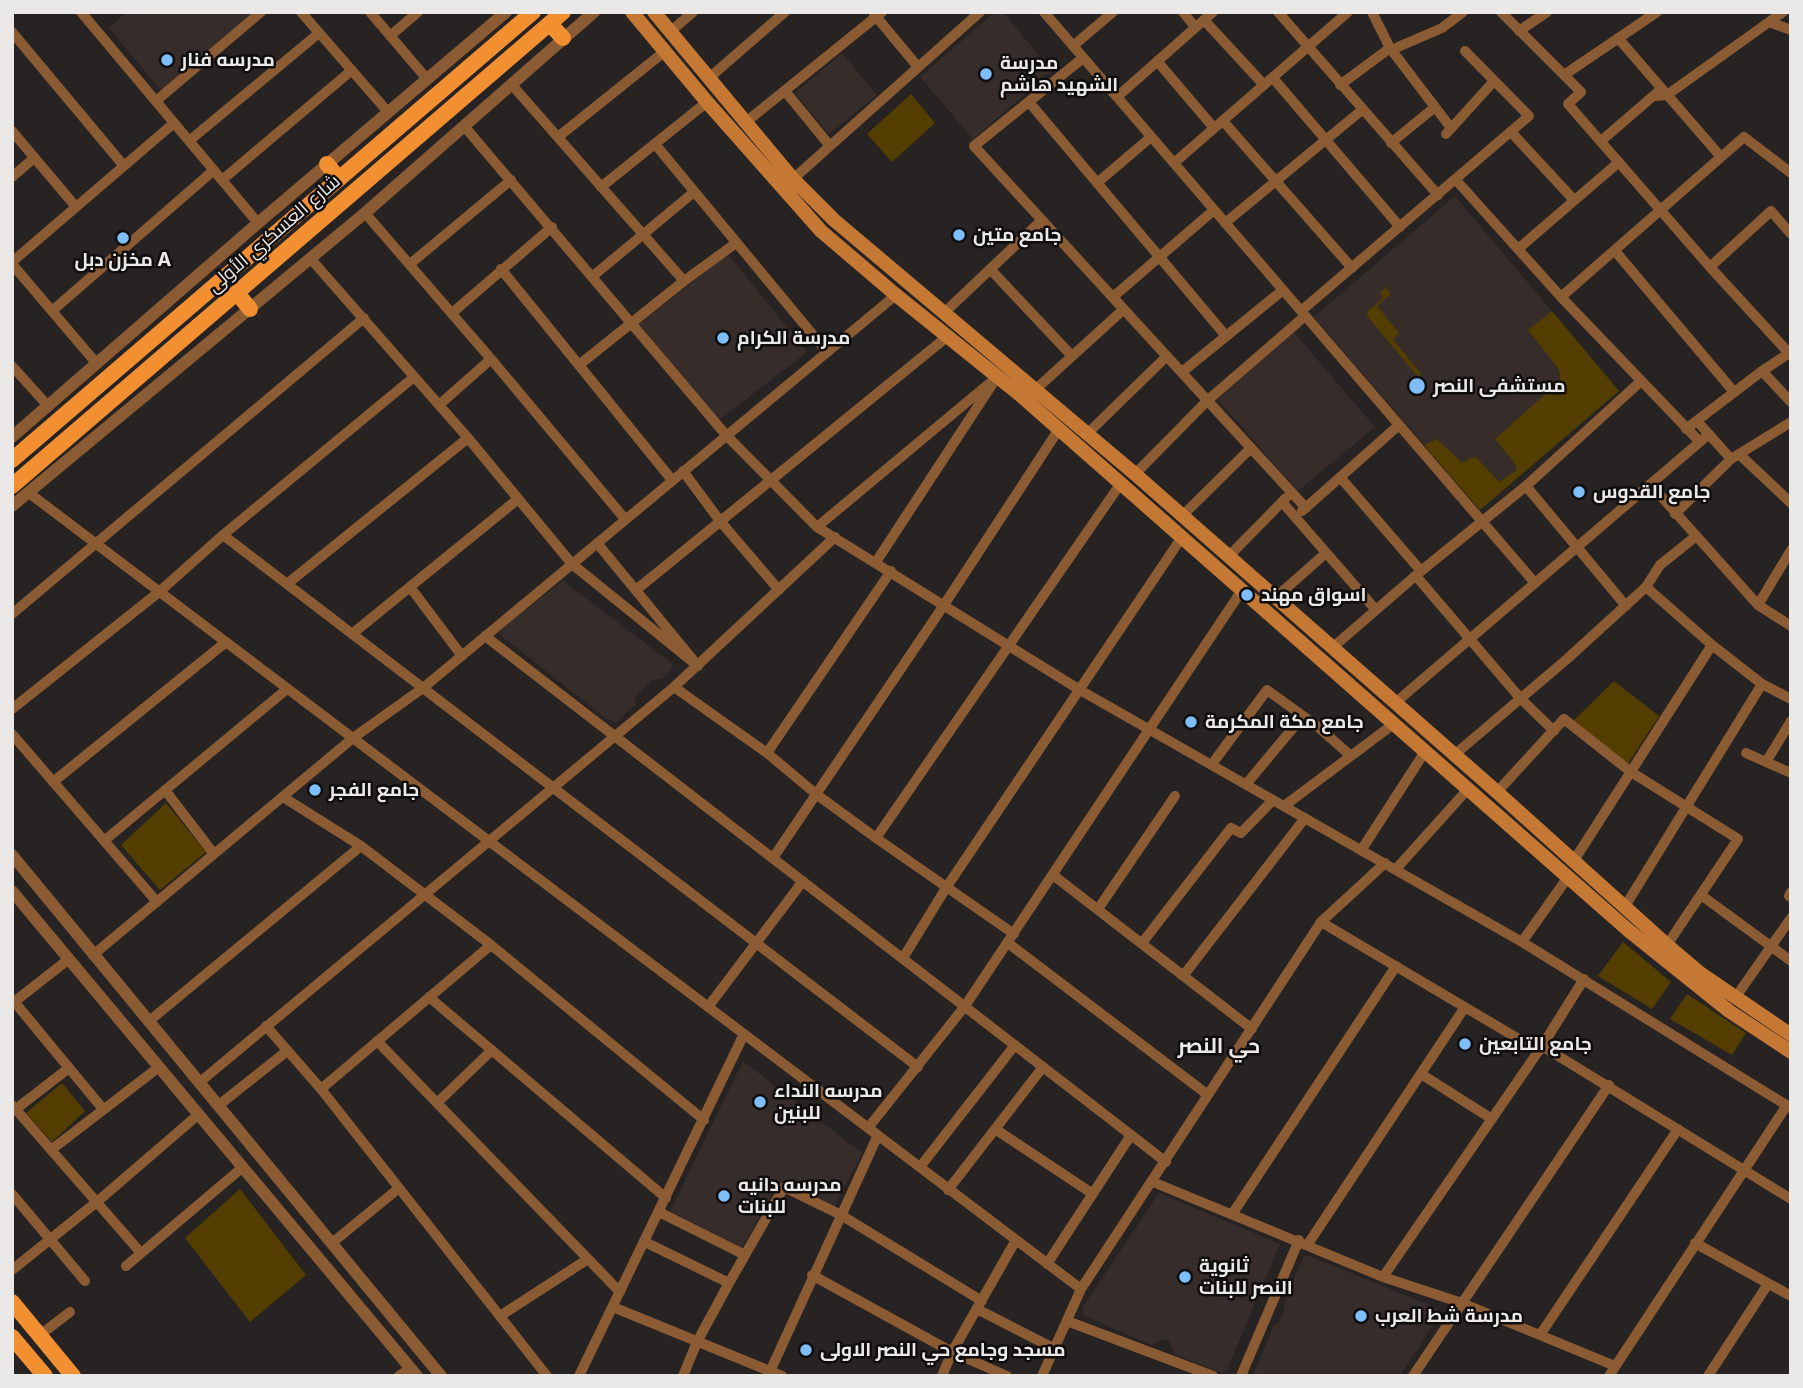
<!DOCTYPE html>
<html>
<head>
<meta charset="utf-8">
<style>
  body { margin:0 }
  #map { position:relative; width:1803px; height:1388px; overflow:hidden; background:#272323; font-family:Inter,sans-serif }
  canvas { display:block }
  .frame { position:absolute; inset:0; border:14px solid #ebe9e8; pointer-events:none }
</style>
</head>
<body>
<div id="map">
<canvas width="1803" height="1388"></canvas>
<div class="frame"></div>
</div>
<script>
const context = document.querySelector('canvas').getContext('2d');
context.lineJoin = 'round';
function fillPath(path, color) { context.fillStyle = color; context.fill(path, 'evenodd'); }
const toPath = rows => new Path2D(rows.map(r => 'M' + r).join(''));
function trace(path, color, width, dash) { context.strokeStyle = color; context.lineWidth = width; context.lineCap = dash ? 'butt' : 'round'; context.setLineDash(dash || []); context.stroke(path); }
function drawText(font, color, halo, rows, align = 'center') {
  context.font = font + ' Inter,Cairo,sans-serif'; context.lineWidth = 5; context.setLineDash([]); context.textBaseline = 'middle'; context.strokeStyle = halo; context.fillStyle = color; for (const [text, x, y, turn = 0] of rows) {
    context.save(); context.translate(x, y); context.rotate((+turn || 0) * Math.PI / 180); context.textAlign = isNaN(turn) ? turn : align; if (halo) context.strokeText(text, 0, 0); context.fillText(text, 0, 0); context.restore();
  }
}
fillPath(toPath([
  [127,12,253,12,162,92,109,28],
  [995,12,1003,12,1052,71,973,139,920,77],
  [842,53,877,95,829,134,795,93],
  [1455,196,1619,391,1480,510,1314,317],
  [728,254,807,352,718,421,639,324],
  [1293,331,1375,427,1298,491,1217,399],
  [563,581,673,664,671,670,661,679,653,679,635,697,636,705,616,722,607,719,499,634,501,628],
  [743,1061,862,1153,833,1210,779,1182,742,1248,670,1211],
  [1159,1193,1280,1244,1227,1370,1222,1373,1174,1354,1170,1342,1163,1339,1151,1345,1083,1315,1083,1307],
  [1307,1255,1439,1309,1439,1316,1400,1376,1253,1376,1274,1325,1279,1323,1284,1310,1283,1305,1303,1258]
]), '#362c2a');
fillPath(toPath([
  [911,94,935,123,892,162,867,134],
  [1388,285,1387,289,1391,294,1377,306,1399,333,1393,339,1421,374,1418,377,1367,316,1368,311,1383,298,1380,293],
  [1552,311,1619,391,1480,510,1424,445,1437,439,1462,463,1472,457,1477,458,1499,482,1516,470,1516,465,1495,439,1559,382,1560,376,1558,368,1528,330],
  [1614,681,1659,716,1627,765,1573,721],
  [166,803,206,852,160,890,121,845],
  [1623,942,1671,982,1652,1009,1598,976],
  [1687,994,1746,1033,1732,1055,1670,1019],
  [62,1083,85,1111,52,1142,26,1113],
  [240,1189,306,1275,250,1322,185,1238]
]), '#533e00');
trace(toPath([
  [81,12,258,223],
  [301,12,388,112],
  [370,12,427,79],
  [1044,12,1535,583],
  [1183,12,1195,27],
  [1278,12,1438,195],
  [1372,12,1390,48,1451,128],
  [1501,12,1581,92,1568,104,1710,267,1788,352],
  [874,14,918,67],
  [1204,20,1264,85],
  [1769,22,1791,30],
  [1519,31,1547,12],
  [12,32,124,166],
  [670,32,693,12],
  [390,36,418,12],
  [1618,38,1721,157],
  [1073,46,1113,12],
  [1391,50,1442,28,1463,12],
  [1083,58,974,146,1306,508],
  [1157,61,1214,128],
  [1564,75,1657,12],
  [709,78,785,12],
  [1273,78,1400,227],
  [512,85,684,281],
  [1340,85,1390,48],
  [785,91,830,146],
  [1654,96,1667,95,1783,12],
  [1117,97,1213,12],
  [156,101,261,12],
  [1029,102,1226,336],
  [1223,121,1352,268],
  [746,122,882,12],
  [464,126,726,435,817,527,1080,690,1522,942,1791,1108],
  [12,131,76,207],
  [1511,132,1574,200],
  [1446,134,1494,81],
  [558,137,664,52],
  [189,141,319,33],
  [1601,141,1659,91],
  [1391,143,1435,107],
  [655,144,827,352],
  [1174,163,1348,12],
  [12,177,34,158],
  [793,179,980,12],
  [222,180,352,70],
  [1456,180,1561,297,1700,442],
  [1097,183,1151,137],
  [601,187,707,102],
  [365,213,491,359,625,519],
  [1225,223,1362,110],
  [1518,249,1619,162],
  [1615,251,1734,392],
  [310,258,468,438,572,564,698,666,597,543],
  [12,262,174,123],
  [12,264,97,364],
  [410,264,511,180],
  [1710,267,1771,211,1791,234],
  [501,269,672,480],
  [990,269,1072,356],
  [593,276,694,192],
  [1113,297,1214,210],
  [1561,297,1744,137,1791,173],
  [52,311,214,170],
  [1301,311,1529,116,1465,51],
  [452,313,552,227],
  [944,313,1042,220],
  [579,365,684,281,736,243],
  [12,366,48,406],
  [1762,371,1791,402],
  [1182,372,1283,290],
  [1036,389,1124,309],
  [439,405,491,359],
  [1697,421,1731,459],
  [1686,429,1762,371,1791,352],
  [1088,433,1167,356],
  [1739,454,1791,503],
  [683,471,720,521,779,590],
  [1135,474,1208,400,1305,316],
  [1340,477,1421,571],
  [1650,484,1758,605,1791,626],
  [1526,486,1626,606],
  [29,493,1081,1289],
  [1282,502,1376,610],
  [1302,511,1399,425],
  [1675,514,1731,459,1791,422],
  [1182,516,1251,448],
  [817,527,997,377,876,562],
  [223,535,918,1067],
  [1228,557,1286,498],
  [1416,576,1521,699,1554,731],
  [287,584,468,438],
  [410,587,462,656],
  [1646,587,1712,645,1762,684,1791,699],
  [636,590,948,336],
  [1275,598,1326,553],
  [1758,605,1791,550],
  [12,614,364,318],
  [352,634,518,499],
  [485,636,1166,1162],
  [1332,648,1421,571,1526,486,1640,382],
  [674,687,767,753,816,794,876,838,1014,934],
  [1395,703,1709,434],
  [12,709,159,592,223,535,414,377],
  [12,734,157,902],
  [767,753,891,571],
  [1746,753,1766,762,1791,721],
  [1453,756,1567,659,1646,587,1660,565,1695,537],
  [1766,762,1791,773],
  [1212,764,1267,690,1317,726,1351,756],
  [53,782,226,642],
  [1247,783,1303,716],
  [165,790,214,854],
  [1497,792,1564,719,1631,772,1738,839,1667,945],
  [283,797,361,846,491,945,704,1120],
  [1284,806,1395,723],
  [876,838,1121,483],
  [105,840,287,689],
  [1362,849,1426,750],
  [773,858,944,605,1059,429],
  [1573,862,1712,645],
  [1396,869,1468,789],
  [1053,875,1252,1029],
  [1791,892,1789,896,1791,897],
  [1701,895,1791,961],
  [1624,908,1762,684],
  [1098,909,1175,796],
  [1321,922,1539,1051],
  [1522,942,1568,877],
  [1008,943,1208,1095],
  [1142,943,1231,828,1241,833,1273,800],
  [93,955,353,738,423,688,896,295],
  [903,958,946,888,1182,537],
  [1183,976,1305,818],
  [429,997,666,1198],
  [1735,998,1791,918],
  [12,999,103,1109],
  [14,1002,69,959],
  [708,1007,803,881],
  [148,1022,361,846],
  [266,1026,321,1089,547,1376],
  [377,1041,620,1292],
  [1542,1046,1791,1199],
  [1421,1074,1492,1119],
  [200,1082,674,687,835,537],
  [321,1089,491,945],
  [437,1103,492,1050],
  [12,1105,141,1253],
  [219,1105,287,1051],
  [16,1109,69,1068],
  [868,1128,965,1006,1242,590],
  [995,1129,1093,1194],
  [51,1150,159,1067],
  [920,1167,1015,1045],
  [1153,1182,1383,1277,1462,1303,1615,1366],
  [948,1190,1043,1067],
  [12,1194,85,1281],
  [659,1212,745,1255],
  [1233,1213,1396,966],
  [645,1242,729,1283],
  [332,1243,399,1188],
  [1695,1243,1791,1296],
  [1308,1244,1465,1007],
  [1047,1264,1131,1135],
  [126,1266,243,1167],
  [12,1270,98,1201,199,1114],
  [812,1275,952,1352,1007,1376],
  [1383,1277,1542,1046,1584,979],
  [613,1307,782,1376],
  [977,1309,1053,1348],
  [500,1316,588,1259],
  [1067,1321,1213,1376],
  [40,1335,70,1312],
  [1540,1335,1678,1129],
  [399,1376,411,1368],
  [579,1376,744,1034],
  [683,1376,697,1342,729,1283,784,1187,841,1215,982,1301],
  [768,1376,878,1135],
  [942,1376,952,1352,1016,1240],
  [1042,1376,1081,1289,1321,922,1385,863],
  [1241,1376,1299,1240],
  [1413,1376,1609,1085],
  [1609,1376,1787,1105],
  [1708,1376,1768,1284]
]), '#8b5b34', 10);
trace(toPath([
  [12,437,258,223,506,12],
  [12,506,365,213,594,12],
  [12,855,441,1376],
  [12,891,417,1376]
]), '#8b5b34', 12);
trace(toPath([
  [632,12,707,102,821,231,896,295,1019,394,1628,930,1729,1011,1791,1052],
  [654,12,793,179,834,220,1135,474,1497,792,1667,945,1700,973,1791,1035]
]), '#c57834', 14);
trace(toPath([
  [550,24,563,38],
  [327,164,339,179],
  [237,293,250,309],
  [12,460,533,12],
  [12,486,563,12],
  [12,1302,73,1376],
  [12,1337,45,1376]
]), '#f28f30', 16);
for (const [x, y, r, color] of [
  [167,60,7,"#7ebef9"],
  [986,74,7,"#7ebef9"],
  [959,235,7,"#7ebef9"],
  [123,238,7,"#7ebef9"],
  [723,338,7,"#7ebef9"],
  [1417,386,9,"#7ebef9"],
  [1579,492,7,"#7ebef9"],
  [1247,595,7,"#7ebef9"],
  [1191,722,7,"#7ebef9"],
  [315,790,7,"#7ebef9"],
  [1465,1044,7,"#7ebef9"],
  [760,1102,7,"#7ebef9"],
  [724,1196,7,"#7ebef9"],
  [1185,1277,7,"#7ebef9"],
  [1361,1316,7,"#7ebef9"],
  [806,1350,7,"#7ebef9"]
]) { const dot = new Path2D(); dot.arc(x, y, r, 0, 2 * Math.PI); context.fillStyle = color; context.fill(dot); trace(dot, '#0f0d0d', 2.5); }
drawText('bold 19px', '#ebe9e8', '#0f0d0d', [
  ["مدرسه فنار",181,60],
  ["مدرسة",1000,63],
  ["الشهيد هاشم",1000,85],
  ["جامع متين",973,235],
  ["مخزن دبل A",123,260,"center"],
  ["مدرسة الكرام",737,338],
  ["مستشفى النصر",1433,386],
  ["جامع القدوس",1593,492],
  ["اسواق مهند",1261,595],
  ["جامع مكة المكرمة",1205,722],
  ["جامع الفجر",329,790],
  ["جامع التابعين",1479,1044],
  ["مدرسه النداء",774,1091],
  ["للبنين",774,1113],
  ["مدرسه دانيه",738,1185],
  ["للبنات",738,1207],
  ["ثانوية",1199,1266],
  ["النصر للبنات",1199,1288],
  ["مدرسة شط العرب",1375,1316],
  ["مسجد وجامع حي النصر الاولى",820,1350]
], 'left');
drawText('19px', '#ebe9e8', '#0f0d0d', [
  ["شارع العسكري الأولى",274,234,-41]
]);
drawText('bold 21px', '#ebe9e8', '#0f0d0d', [
  ["حي النصر",1219,1047]
]);
</script>
</body>
</html>
